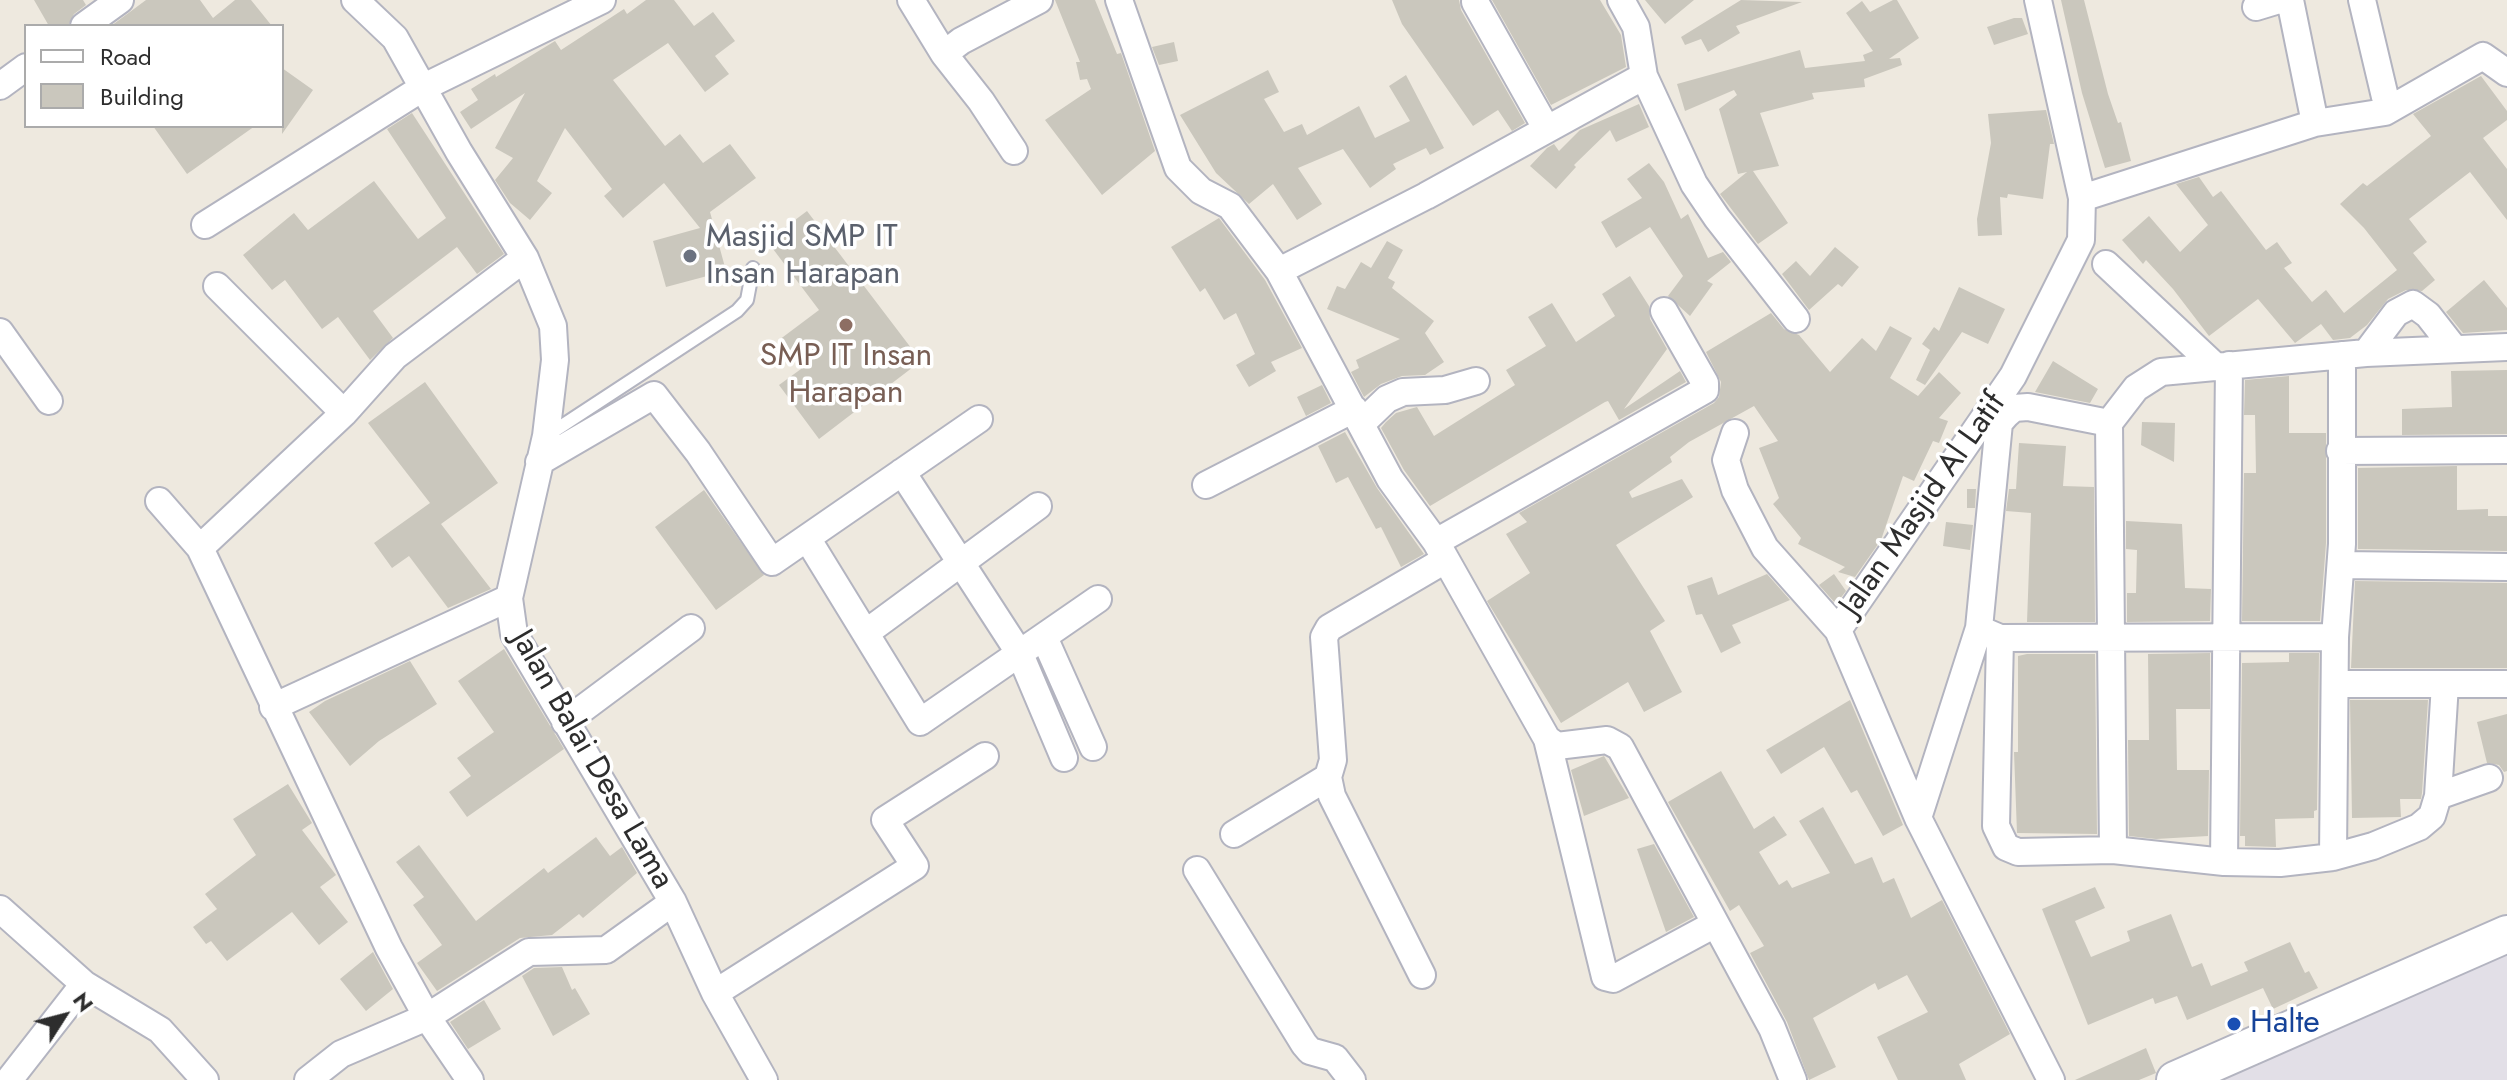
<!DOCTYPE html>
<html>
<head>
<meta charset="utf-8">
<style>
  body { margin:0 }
  #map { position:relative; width:2507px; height:1080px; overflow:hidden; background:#eee9df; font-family:Jost,sans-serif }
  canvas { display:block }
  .legend { position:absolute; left:24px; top:24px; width:260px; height:104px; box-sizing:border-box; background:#fff; border:2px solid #ababab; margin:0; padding:10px 14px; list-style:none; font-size:24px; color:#2d2d2d }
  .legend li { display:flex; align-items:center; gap:16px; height:40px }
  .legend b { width:40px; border:2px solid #ababab }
  .north { position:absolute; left:24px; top:976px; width:80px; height:80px; -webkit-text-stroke:6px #fff; paint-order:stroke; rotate:54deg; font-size:22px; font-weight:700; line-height:32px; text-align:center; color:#2d2d2d }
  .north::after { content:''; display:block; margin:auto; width:28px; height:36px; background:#2d2d2d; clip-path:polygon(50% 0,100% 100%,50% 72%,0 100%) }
</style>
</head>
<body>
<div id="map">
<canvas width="2507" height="1080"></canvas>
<ul class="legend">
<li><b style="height:10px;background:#fff"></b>Road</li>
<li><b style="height:22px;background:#cac7bd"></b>Building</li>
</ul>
<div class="north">N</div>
</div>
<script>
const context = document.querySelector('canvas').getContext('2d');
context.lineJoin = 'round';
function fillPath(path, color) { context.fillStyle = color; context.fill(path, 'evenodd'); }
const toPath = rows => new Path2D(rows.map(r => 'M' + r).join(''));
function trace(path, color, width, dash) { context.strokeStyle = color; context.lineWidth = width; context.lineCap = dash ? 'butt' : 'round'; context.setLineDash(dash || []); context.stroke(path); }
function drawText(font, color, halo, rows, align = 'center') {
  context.font = font + ' Jost,sans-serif'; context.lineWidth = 7; context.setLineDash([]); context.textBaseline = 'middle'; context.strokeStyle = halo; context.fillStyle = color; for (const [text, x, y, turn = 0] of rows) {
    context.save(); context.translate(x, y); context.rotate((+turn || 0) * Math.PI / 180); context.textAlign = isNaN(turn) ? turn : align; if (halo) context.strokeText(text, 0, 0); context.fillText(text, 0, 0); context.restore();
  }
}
fillPath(toPath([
  [2507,951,2507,1080,2221,1080]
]), '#e2dfe7');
fillPath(toPath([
  [34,0,83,0,86,5,74,14,68,26,49,26],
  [146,0,200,0,213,18,235,0,251,0,272,26,111,26],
  [646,0,674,0,694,26,713,12,735,41,715,56,729,74,705,92,668,43,613,80,665,146,680,134,703,163,730,144,756,178,710,212,726,271,666,287,653,241,700,228,664,183,623,218,604,196,612,189,565,128,537,181,552,193,530,220,510,203,495,180,513,158,495,148,525,93,471,129,460,112,478,100,471,89,495,74,496,77,555,41,561,50,624,9,627,14],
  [1055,0,1095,0,1117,54,1121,53,1155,151,1102,195,1045,120,1091,89,1087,79,1080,80,1076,62,1080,62],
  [1392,0,1459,0,1461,10,1525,123,1512,131,1498,110,1473,126,1402,24],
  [1492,0,1600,0,1621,35,1626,67,1551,105],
  [1645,0,1694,0,1665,24],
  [1741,0,1802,2,1736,26,1740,33,1708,52,1701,39,1685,45,1681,37],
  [1893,0,1897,0,1919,38,1889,59,1900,58,1902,65,1864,79,1865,87,1812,93,1814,99,1760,113,1779,166,1753,171,1788,223,1758,244,1720,194,1747,172,1738,174,1719,109,1737,95,1734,90,1685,111,1677,84,1800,50,1805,68,1865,61,1863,55,1873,51,1846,13,1862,1,1870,12],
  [2061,0,2084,0,2108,94,2118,123,2121,122,2131,161,2105,168,2082,93],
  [2014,18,2022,18,2028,34,1994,45,1987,27],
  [1174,42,1178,61,1159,65,1152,47],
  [282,68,313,90,282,134],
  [1268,70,1279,92,1264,99,1284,132,1302,124,1307,135,1359,106,1375,138,1410,121,1389,86,1406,75,1444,148,1430,155,1426,148,1393,164,1396,169,1370,188,1343,149,1298,168,1322,204,1297,220,1273,184,1249,204,1216,173,1180,115],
  [2481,76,2507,111,2507,120,2483,138,2507,169,2507,220,2470,172,2409,219,2427,242,2413,253,2435,280,2422,291,2406,290,2388,299,2367,325,2350,338,2333,340,2321,324,2295,343,2258,299,2209,336,2173,289,2146,260,2143,264,2122,240,2149,216,2180,252,2208,225,2176,184,2199,177,2213,197,2221,191,2266,250,2277,242,2292,263,2284,268,2312,302,2326,290,2344,313,2397,270,2364,228,2340,204,2363,183,2367,186,2431,136,2413,114],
  [1639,104,1649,127,1616,142,1610,130,1574,165,1576,167,1556,189,1530,166,1547,148,1554,144,1559,151,1580,130],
  [2046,110,2054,144,2050,144,2043,199,2008,194,2007,198,2000,197,2002,235,1978,236,1977,219,1991,143,1988,114],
  [412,113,504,254,477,274,457,247,373,311,393,338,370,360,338,317,322,329,285,280,272,290,243,255,294,213,308,230,374,181,418,239,446,218,387,129],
  [153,126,255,126,187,174],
  [1649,163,1664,182,1681,219,1688,214,1708,258,1723,252,1731,262,1707,281,1713,284,1690,316,1668,296,1683,276,1650,227,1616,248,1601,222,1642,198,1627,179],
  [807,211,921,361,819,439,779,385,801,369,779,340,819,310,767,241],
  [1219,218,1265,280,1302,348,1271,362,1276,371,1249,387,1236,365,1255,354,1236,313,1224,320,1205,288,1200,292,1171,247],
  [1387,241,1403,250,1388,278,1395,282,1392,288,1434,321,1425,333,1444,362,1425,375,1402,376,1381,384,1364,397,1351,372,1359,368,1356,360,1400,339,1327,309,1337,286,1345,289,1361,262,1371,268],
  [1835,247,1859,267,1842,287,1838,284,1809,310,1782,274,1796,261,1810,276],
  [1630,276,1649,306,1650,319,1667,349,1624,409,1680,371,1686,382,1619,420,1608,401,1605,402,1430,506,1404,470,1381,428,1386,422,1396,413,1417,407,1434,436,1515,385,1506,370,1546,346,1528,317,1552,303,1576,342,1615,316,1602,294],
  [2484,280,2507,308,2507,330,2463,333,2446,312],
  [1959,287,2005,309,1988,344,1962,332,1925,385,1916,380,1930,350,1922,344,1934,327,1939,331],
  [1771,313,1784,329,1799,335,1830,372,1862,338,1876,351,1890,326,1912,338,1890,378,1918,396,1939,372,1961,393,1939,418,1948,421,1939,443,1933,441,1914,481,1903,476,1881,540,1855,577,1838,572,1845,567,1798,544,1801,538,1773,504,1779,498,1759,448,1778,441,1754,406,1689,442,1670,457,1672,462,1629,492,1632,498,1682,479,1693,497,1616,545,1665,621,1650,631,1682,692,1644,712,1628,682,1561,723,1487,601,1530,573,1506,534,1527,522,1519,513,1714,403,1719,397,1721,382,1706,352],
  [2053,361,2098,389,2090,403,2035,392],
  [2507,370,2507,434,2402,435,2402,409,2452,407,2451,371],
  [2289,376,2289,433,2326,433,2326,543,2320,621,2242,621,2244,473,2256,473,2255,415,2244,415,2245,380],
  [425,382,498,483,441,524,491,589,448,608,409,556,392,568,374,543,430,503,368,423],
  [1322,385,1331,403,1306,416,1297,397],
  [2142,422,2175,423,2174,462,2141,445],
  [1345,432,1377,488,1424,554,1401,567,1381,527,1376,529,1348,477,1336,483,1318,446],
  [2019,443,2066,446,2063,486,2094,487,2095,622,2027,622,2031,513,2006,511,2009,489,2016,489],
  [2457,466,2457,510,2488,509,2488,516,2507,516,2507,551,2358,549,2358,468],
  [1967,489,1976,489,1975,508,1967,508],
  [704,490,764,575,716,610,655,527],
  [2126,521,2182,524,2185,588,2211,589,2210,621,2127,622,2127,593,2136,593,2137,550,2126,549],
  [1946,522,1973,525,1970,550,1943,546],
  [1767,574,1790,600,1732,625,1741,643,1721,653,1702,614,1696,615,1687,586,1712,577,1718,595],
  [1834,574,1846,591,1836,604,1819,585],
  [2355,581,2507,583,2507,668,2351,668],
  [504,649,564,749,467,817,449,792,471,776,457,758,494,732,458,681],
  [2210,653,2210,709,2176,709,2177,770,2209,770,2208,836,2156,839,2129,836,2128,740,2149,740,2148,654],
  [2289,653,2319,653,2317,810,2314,811,2314,818,2275,819,2276,847,2245,846,2245,836,2240,836,2242,663,2289,662],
  [2027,654,2095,654,2097,834,2017,833,2014,752,2018,752,2018,656],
  [410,661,437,704,379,741,350,766,309,712,325,701],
  [1850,700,1903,825,1883,836,1857,790,1851,793,1824,747,1781,774,1766,750],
  [2350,700,2428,700,2422,793,2421,799,2400,799,2401,817,2352,818],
  [2507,714,2507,771,2504,772,2499,765,2487,763,2477,722],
  [1604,756,1629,798,1584,816,1571,770],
  [1721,771,1754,829,1774,816,1787,835,1759,852,1779,885,1787,880,1792,888,1830,873,1799,821,1823,807,1855,864,1872,857,1883,883,1894,878,1911,918,1942,900,2010,1034,1959,1064,1966,1080,1898,1080,1877,1037,1928,1012,1907,975,1878,990,1875,983,1813,1018,1836,1067,1809,1080,1787,1022,1750,953,1764,946,1739,905,1730,911,1668,802],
  [288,784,312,823,302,830,336,875,320,887,348,922,319,945,292,912,227,961,211,941,206,944,193,927,217,909,205,894,256,855,233,819],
  [596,837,610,856,622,847,637,873,583,918,579,914,552,935,520,938,437,991,417,963,442,945,413,905,424,897,396,862,419,845,476,921,544,868,548,873],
  [1654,844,1694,917,1666,932,1637,849],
  [2095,887,2105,908,2075,921,2091,957,2130,941,2127,931,2171,914,2192,967,2202,963,2211,986,2248,971,2244,962,2290,942,2305,973,2309,971,2318,988,2273,1009,2263,988,2187,1020,2177,996,2155,1004,2153,998,2088,1025,2042,909],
  [373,952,393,989,366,1011,340,979],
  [562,967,572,990,575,988,590,1014,553,1036,522,976,534,968],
  [484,1000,501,1029,468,1049,450,1022],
  [2146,1048,2156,1073,2139,1080,2075,1080]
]), '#cac7bd');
const lane = toPath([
  [548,435,737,311,747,300,753,268]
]);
const street = toPath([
  [355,0,395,38,459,152,525,258,553,326,555,360,546,436,509,598,514,634,673,902,715,993,764,1080],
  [911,0,944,54],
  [1119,0,1178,168,1201,191,1230,206,1279,271,1390,479,1436,542,1547,739,1557,746,1607,740,1620,747,1772,1028,1793,1080],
  [1621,0,1636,27,1644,76,1694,184,1717,218,1796,319],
  [2038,0,2082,198,2081,240,2013,376,1838,630,1918,818,2051,1080],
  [2290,0,2315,123],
  [2362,0,2385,97],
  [1475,2,1546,128],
  [2256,7,2279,0],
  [84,26,120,0],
  [0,86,26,67],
  [1014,151,981,101,944,54,961,41,1039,0],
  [2082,198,2315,123,2385,112,2483,56,2507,73],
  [205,225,424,87,602,0],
  [2106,264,2215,366],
  [1279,271,1426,196,1644,76],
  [217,286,344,413],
  [0,332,49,401],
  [2366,353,2396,313,2413,304,2428,315,2453,347],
  [1362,423,1387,399,1403,392,1445,390,1476,381],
  [2109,423,2113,850],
  [1735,433,1726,460,1735,490,1765,548,1838,630],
  [2340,451,2507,450],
  [539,462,654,395,698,452,772,562,979,419],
  [902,472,1020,654,1064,758],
  [1206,485,1354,409],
  [159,501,200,548,389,948,427,1017,470,1080],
  [807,538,920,722,1098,599],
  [1436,542,1705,390,1705,383,1664,311],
  [200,548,344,413,395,356,525,258],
  [2341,565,2507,567],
  [867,632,1038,506],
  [1986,632,2000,638,2335,637],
  [1044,637,1093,747],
  [2000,638,1996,826,2006,847,2018,852,2113,850,2224,862,2280,863,2333,857,2373,846,2419,827,2432,816,2438,796,2445,684],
  [2336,684,2507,684],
  [273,707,509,598],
  [565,722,691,628],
  [1547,739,1605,977,1613,979,1715,924],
  [2438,796,2489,778],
  [1918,818,1979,628,1999,423,2006,415,2014,408,2028,407,2109,423,2136,388,2161,372,2366,353,2507,347],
  [1234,834,1328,777],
  [2333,857,2335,637,2342,544,2342,355],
  [2224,862,2229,365],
  [1197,870,1304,1044,1310,1051,1335,1058,1352,1080],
  [0,909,84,984,160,1030,205,1080],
  [1422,975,1332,796,1328,777,1333,760,1324,637,1329,628,1445,560],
  [715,993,915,866,885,820,985,756],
  [9,1080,84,984],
  [308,1080,341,1054,427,1017,529,952,606,950,673,902]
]);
const secondary = toPath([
  [2175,1080,2507,934]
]);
trace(lane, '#b3b4c0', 16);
trace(street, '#b3b4c0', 30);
trace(secondary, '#b3b4c0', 40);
trace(lane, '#fff', 12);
trace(street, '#fff', 26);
trace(secondary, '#fff', 36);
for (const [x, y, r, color] of [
  [690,256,8,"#6b7280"],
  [846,325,8,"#8d6e63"],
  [2234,1024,8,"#1a4fb4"]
]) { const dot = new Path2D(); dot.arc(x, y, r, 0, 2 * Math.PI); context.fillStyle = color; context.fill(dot); trace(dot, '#fff', 3); }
drawText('32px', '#5b616d', '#fff', [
  ["Masjid SMP IT",706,238],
  ["Insan Harapan",706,275]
], 'left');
drawText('32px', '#785e54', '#fff', [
  ["SMP IT Insan",846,357],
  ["Harapan",846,394]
]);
drawText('32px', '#2d2d2d', '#fff', [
  ["Jalan Masjid Al Latif",1924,505,-55],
  ["Jalan Balai Desa Lama",591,760,60]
]);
drawText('32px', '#164399', '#fff', [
  ["Halte",2250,1024]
], 'left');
</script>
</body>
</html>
